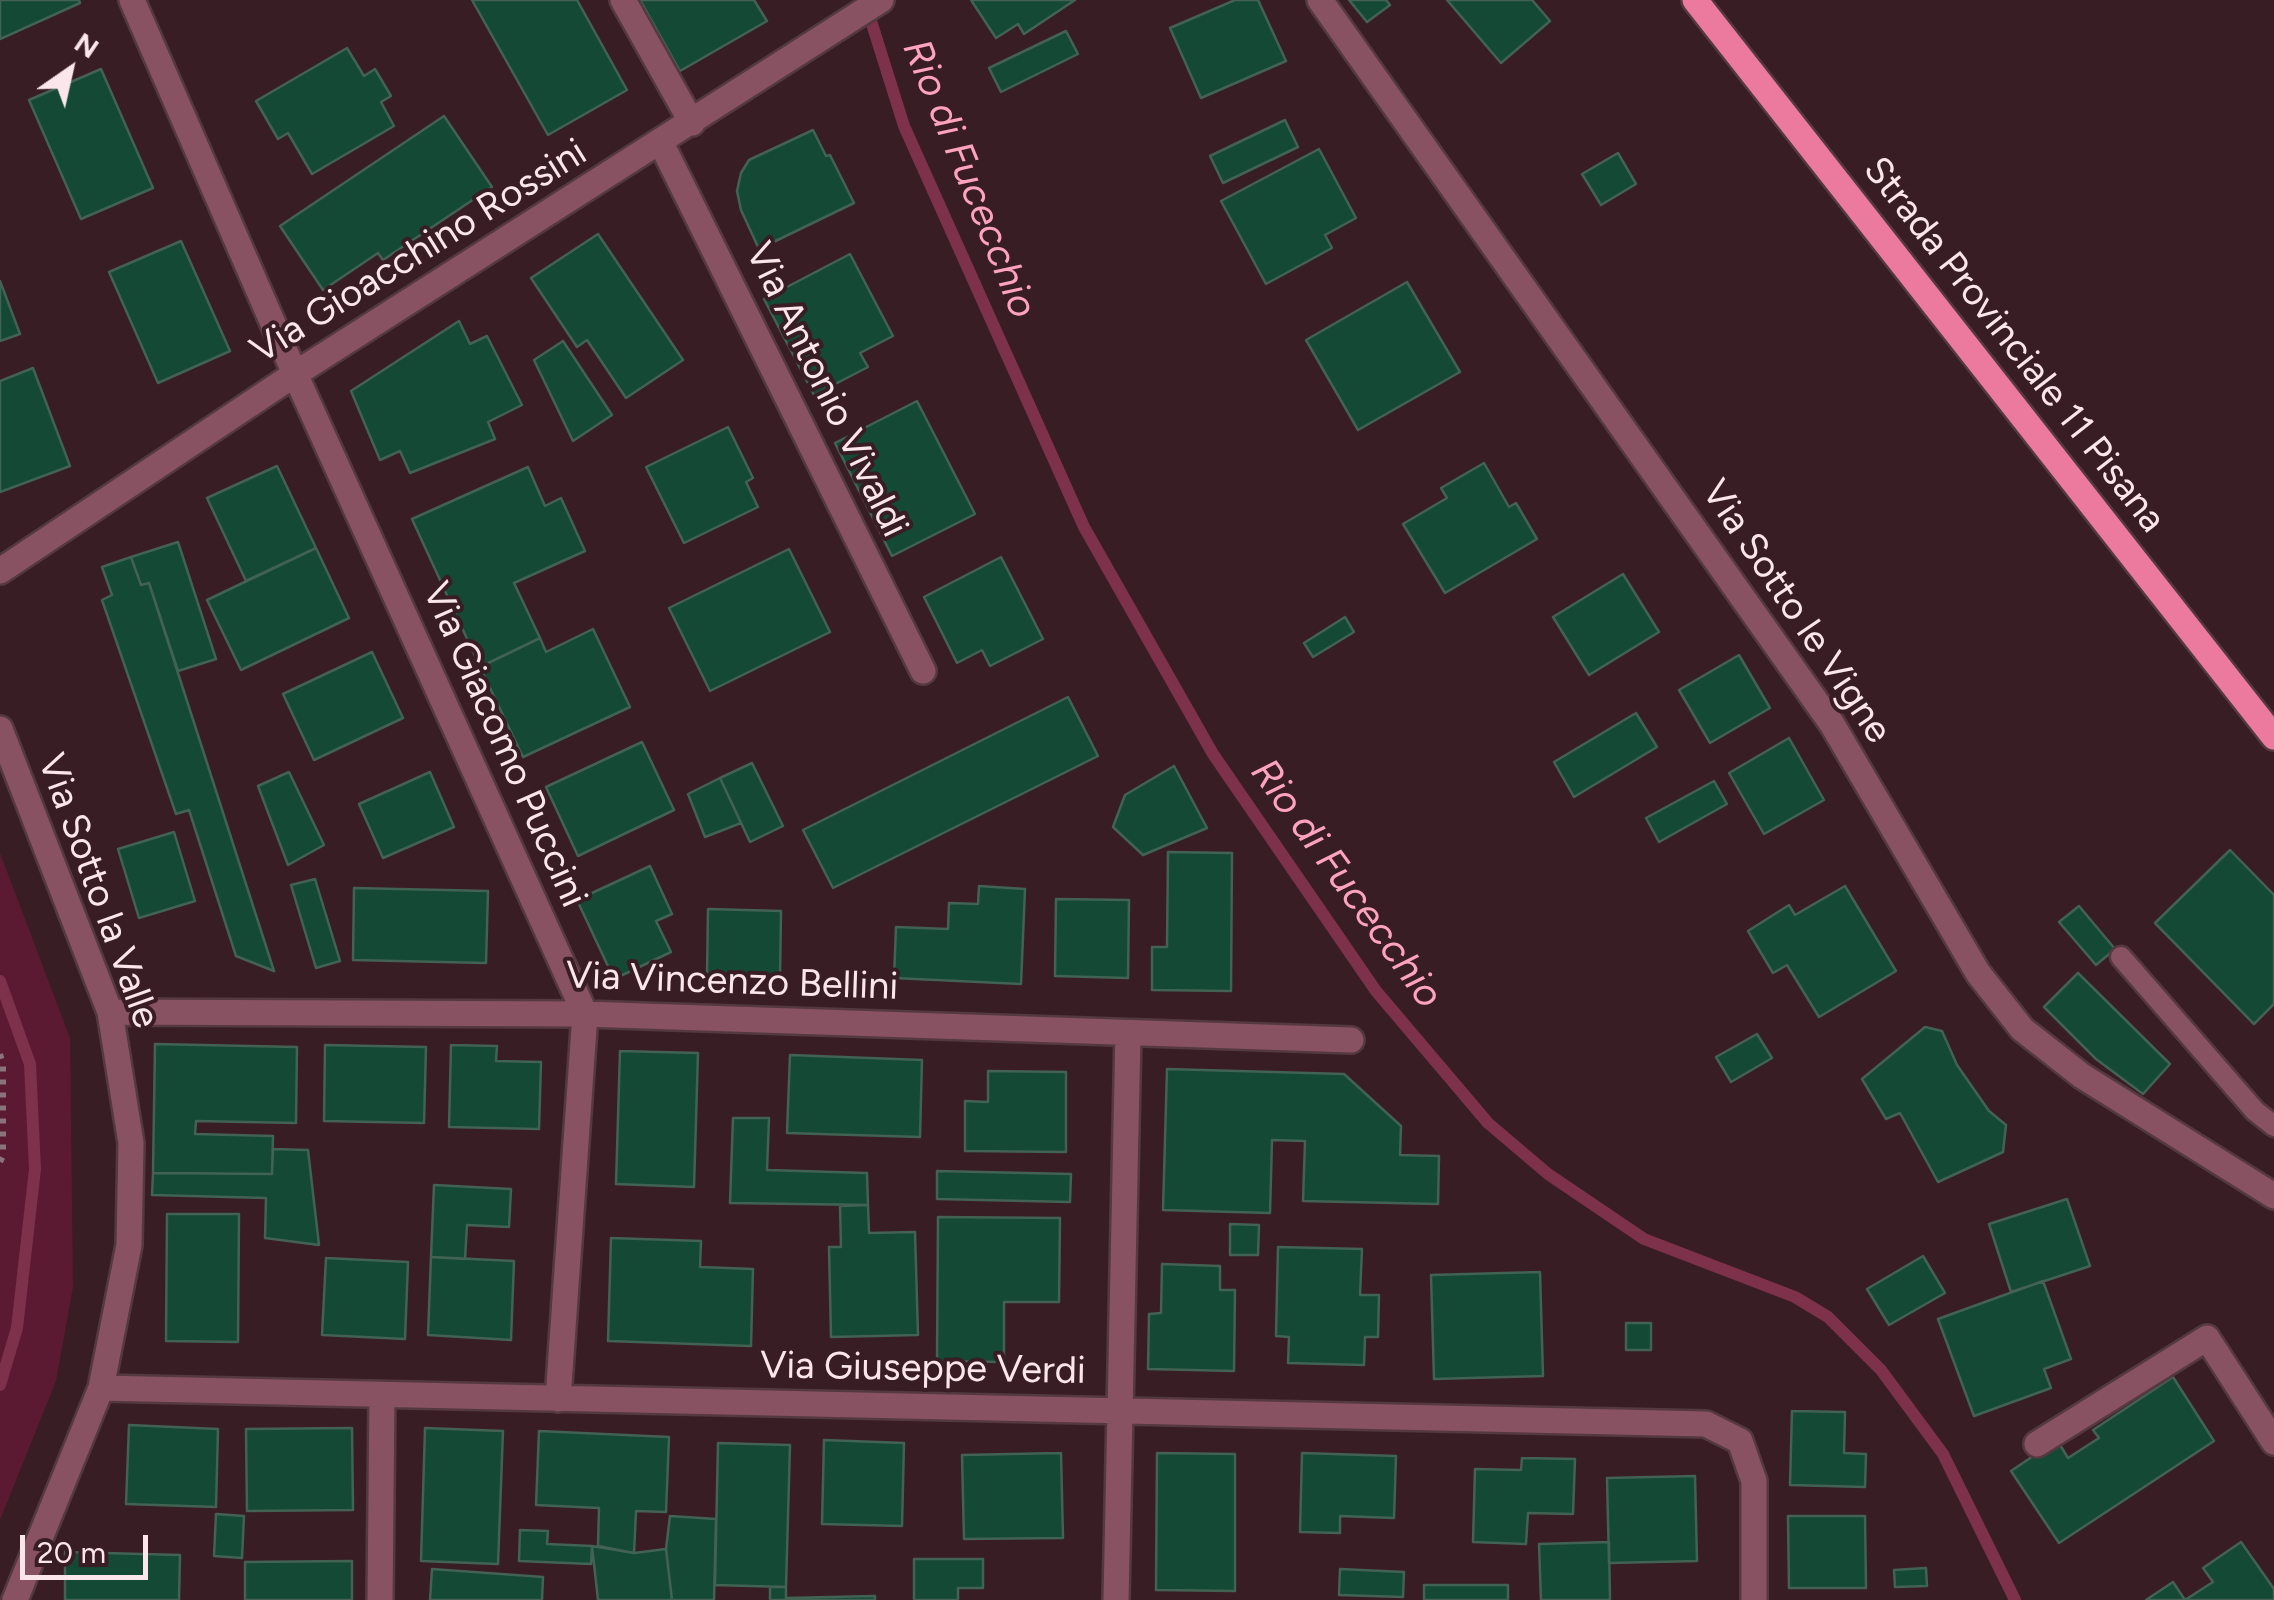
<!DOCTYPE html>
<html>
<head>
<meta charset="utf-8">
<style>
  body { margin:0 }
  #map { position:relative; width:2274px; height:1600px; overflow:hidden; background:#391d25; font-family:Figtree,sans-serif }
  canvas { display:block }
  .north { position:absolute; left:20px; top:20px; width:100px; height:100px; -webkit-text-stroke:8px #391d25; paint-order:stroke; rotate:34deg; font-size:28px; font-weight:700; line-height:40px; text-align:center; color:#fae6eb }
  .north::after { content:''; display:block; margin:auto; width:35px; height:45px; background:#fae6eb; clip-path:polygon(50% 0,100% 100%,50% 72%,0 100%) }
  .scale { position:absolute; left:20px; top:1535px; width:128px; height:45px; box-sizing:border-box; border:5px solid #fae6eb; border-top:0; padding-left:12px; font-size:30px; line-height:35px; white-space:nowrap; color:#fae6eb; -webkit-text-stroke:8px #391d25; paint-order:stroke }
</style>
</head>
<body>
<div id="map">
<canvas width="2274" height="1600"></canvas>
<div class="north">N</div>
<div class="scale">20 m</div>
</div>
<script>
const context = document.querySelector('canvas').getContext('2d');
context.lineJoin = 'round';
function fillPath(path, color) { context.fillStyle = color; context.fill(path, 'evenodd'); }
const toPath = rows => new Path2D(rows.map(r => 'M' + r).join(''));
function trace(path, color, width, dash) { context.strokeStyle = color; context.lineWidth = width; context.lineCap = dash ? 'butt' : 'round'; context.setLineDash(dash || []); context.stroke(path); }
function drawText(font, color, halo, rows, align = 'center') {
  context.font = font + ' Figtree,sans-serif'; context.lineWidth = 8; context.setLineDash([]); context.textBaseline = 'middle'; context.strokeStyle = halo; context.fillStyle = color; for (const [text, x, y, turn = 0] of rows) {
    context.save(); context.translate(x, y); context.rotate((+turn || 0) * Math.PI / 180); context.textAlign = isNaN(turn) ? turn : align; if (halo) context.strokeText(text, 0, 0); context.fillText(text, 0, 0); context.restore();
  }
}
fillPath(toPath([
  [0,853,70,1038,73,1287,56,1381,0,1520]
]), '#5c1932');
trace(toPath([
  [867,8,904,126,1084,527,1213,754,1376,991,1488,1123,1548,1174,1644,1239,1795,1297,1828,1317,1881,1370,1943,1454,2015,1600],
  [0,981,30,1064,35,1169,17,1328,0,1385]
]), '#7d314b', 12);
const building = toPath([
  [0,0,79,0,80,3,0,39,0,0],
  [472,0,577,0,627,90,548,135,472,0],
  [640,0,754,0,767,21,680,71,640,0],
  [971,0,1075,0,1024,34,1018,24,996,38,971,0],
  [1235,0,1258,0,1286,61,1201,98,1170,28,1235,0],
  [1349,0,1386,0,1390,5,1367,22,1349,0],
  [1447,0,1532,0,1550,21,1501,63,1447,0],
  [1066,31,1078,54,1001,92,989,68,1066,31],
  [347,48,364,76,375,69,391,96,381,102,394,126,312,174,288,133,278,139,256,101,347,48],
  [101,69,153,188,81,219,29,100,101,69],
  [444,116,492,187,383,260,378,253,323,290,280,226,444,116],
  [1285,120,1298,147,1223,183,1210,156,1285,120],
  [813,130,826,156,830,155,854,203,759,249,741,210,737,191,741,173,749,160,813,130],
  [1319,149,1356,218,1325,235,1332,248,1266,284,1221,201,1319,149],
  [1618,153,1636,184,1601,205,1582,174,1618,153],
  [598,234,683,360,626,398,587,340,577,347,531,278,598,234],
  [181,241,230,351,158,383,109,272,181,241],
  [850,254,893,336,860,353,868,367,814,395,764,299,850,254],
  [0,281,20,334,0,341,0,281],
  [1407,282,1460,372,1358,430,1306,340,1407,282],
  [459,321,470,344,487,336,522,405,488,422,495,439,410,473,400,451,380,460,351,391,459,321],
  [563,341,612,415,573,441,534,360,563,341],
  [33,368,70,466,0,492,0,381,33,368],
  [917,401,975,514,892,556,835,443,917,401],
  [728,427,753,478,746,482,758,507,684,543,646,467,728,427],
  [1484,463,1509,507,1516,503,1537,539,1445,593,1403,524,1447,498,1441,488,1484,463],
  [277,466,316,548,246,581,207,498,277,466],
  [528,467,545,506,561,498,585,551,514,583,540,638,480,667,412,519,528,467],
  [178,542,216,659,178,671,149,583,141,585,131,557,178,542],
  [316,548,349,618,241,670,207,600,316,548],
  [789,549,830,632,710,691,669,608,789,549],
  [131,557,141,585,149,583,274,971,236,956,189,810,176,814,102,600,112,595,102,567,131,557],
  [1001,557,1043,639,990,666,982,650,957,663,924,597,1001,557],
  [1623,574,1659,632,1589,675,1553,617,1623,574],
  [1345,617,1354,632,1313,657,1304,643,1345,617],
  [593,629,630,707,523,757,480,667,540,638,546,652,593,629],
  [372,652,403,718,314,760,283,694,372,652],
  [1739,655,1770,708,1710,743,1679,690,1739,655],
  [1068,697,1098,756,833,888,803,830,1068,697],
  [1636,713,1657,747,1574,797,1554,762,1636,713],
  [1789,738,1824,800,1764,834,1729,773,1789,738],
  [642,742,674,810,578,856,546,787,642,742],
  [752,763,783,826,750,842,720,778,752,763],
  [1174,766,1207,828,1143,855,1113,827,1125,795,1174,766],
  [289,772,324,845,288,865,258,786,289,772],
  [430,772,454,827,383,858,359,804,430,772],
  [720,778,741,823,705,837,688,794,720,778],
  [1714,781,1727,804,1659,842,1646,818,1714,781],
  [174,832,195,901,139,918,118,849,174,832],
  [2230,850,2274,895,2274,1004,2254,1024,2155,923,2230,850],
  [1168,852,1232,853,1231,991,1152,990,1152,947,1167,947,1168,852],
  [650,866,672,914,656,921,671,952,614,979,577,900,650,866],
  [315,879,340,961,316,968,291,885,315,879],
  [979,886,1025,889,1021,984,894,978,896,927,948,929,949,903,978,904,979,886],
  [1845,886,1896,971,1819,1017,1787,965,1773,973,1748,931,1789,905,1795,915,1845,886],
  [354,888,488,891,486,963,353,960,354,888],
  [1056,899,1129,900,1128,978,1055,976,1056,899],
  [2079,906,2115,949,2096,965,2059,922,2079,906],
  [708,909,781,911,780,977,707,976,708,909],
  [2078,973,2170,1064,2143,1094,2096,1059,2044,1007,2078,973],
  [1925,1027,1942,1031,1957,1065,1989,1111,2006,1125,2003,1152,1938,1182,1900,1113,1886,1119,1862,1079,1925,1027],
  [1757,1034,1772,1058,1731,1082,1716,1057,1757,1034],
  [155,1044,297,1047,296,1123,196,1121,195,1134,273,1136,272,1174,153,1173,155,1044],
  [325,1045,426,1047,424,1123,324,1121,325,1045],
  [451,1045,497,1046,496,1061,541,1062,539,1129,449,1127,451,1045],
  [620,1051,698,1053,694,1187,616,1184,620,1051],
  [790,1055,922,1060,920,1137,787,1133,790,1055],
  [1167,1069,1344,1074,1401,1126,1400,1155,1439,1156,1438,1204,1303,1201,1305,1141,1272,1140,1270,1213,1163,1210,1167,1069],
  [988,1071,1066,1072,1066,1152,965,1151,965,1101,988,1102,988,1071],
  [733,1118,769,1118,767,1170,867,1173,868,1205,730,1203,733,1118],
  [273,1149,308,1150,319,1245,265,1238,266,1198,152,1195,153,1173,272,1174,273,1149],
  [937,1171,1071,1174,1070,1202,937,1199,937,1171],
  [434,1185,511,1189,509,1227,467,1225,465,1259,431,1257,434,1185],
  [2067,1199,2090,1266,2011,1292,1989,1224,2067,1199],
  [868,1205,869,1233,915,1232,918,1335,831,1337,829,1247,841,1247,840,1206,868,1205],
  [167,1214,239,1214,238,1342,166,1341,167,1214],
  [938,1217,1060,1218,1059,1302,1004,1302,1004,1362,937,1361,938,1217],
  [1230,1224,1259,1225,1258,1255,1230,1255,1230,1224],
  [611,1238,701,1241,700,1267,753,1269,751,1346,608,1341,611,1238],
  [1278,1247,1362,1249,1360,1295,1379,1295,1378,1337,1365,1337,1364,1365,1288,1363,1289,1337,1276,1336,1278,1247],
  [1923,1256,1945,1293,1889,1325,1867,1289,1923,1256],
  [431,1257,514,1261,511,1340,428,1335,431,1257],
  [326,1258,408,1262,405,1339,322,1335,326,1258],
  [1162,1264,1220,1266,1220,1290,1235,1290,1234,1371,1148,1369,1149,1314,1161,1313,1162,1264],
  [1540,1272,1543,1376,1434,1379,1431,1275,1540,1272],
  [2043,1281,2071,1359,2044,1369,2051,1388,1974,1416,1938,1319,2043,1281],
  [1626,1323,1651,1323,1651,1350,1626,1350,1626,1323],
  [2173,1377,2214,1441,2059,1543,2011,1471,2057,1440,2068,1458,2099,1438,2093,1430,2173,1377],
  [1792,1411,1845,1412,1844,1453,1866,1454,1865,1487,1790,1485,1792,1411],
  [129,1425,218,1429,216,1507,126,1504,129,1425],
  [352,1428,353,1510,247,1511,246,1429,352,1428],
  [425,1428,503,1431,498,1564,421,1561,425,1428],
  [539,1431,669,1437,666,1512,636,1511,634,1553,598,1546,599,1508,536,1505,539,1431],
  [824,1440,904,1443,902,1526,822,1524,824,1440],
  [718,1443,790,1445,786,1587,715,1585,718,1443],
  [1061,1453,1063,1538,964,1539,962,1455,1061,1453],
  [1157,1453,1235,1454,1235,1591,1156,1590,1157,1453],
  [1302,1453,1396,1456,1394,1518,1340,1516,1340,1533,1300,1532,1302,1453],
  [1522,1458,1575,1459,1573,1514,1528,1513,1526,1544,1473,1542,1475,1469,1521,1470,1522,1458],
  [1695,1476,1697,1561,1609,1563,1607,1478,1695,1476],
  [216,1514,244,1516,242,1558,214,1556,216,1514],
  [670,1516,716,1519,714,1600,672,1600,666,1549,670,1516],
  [1788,1516,1865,1516,1866,1588,1789,1588,1788,1516],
  [520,1530,548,1531,547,1544,592,1546,591,1564,519,1561,520,1530],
  [1609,1542,1610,1600,1541,1600,1539,1544,1609,1542],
  [2241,1542,2274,1589,2274,1600,2146,1600,2173,1582,2185,1600,2213,1582,2203,1568,2241,1542],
  [592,1546,634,1553,666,1549,672,1600,598,1600,592,1546],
  [65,1552,180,1555,179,1600,65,1600,65,1552],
  [914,1559,983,1559,983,1588,958,1588,958,1600,914,1600,914,1559],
  [352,1561,352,1600,245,1600,245,1562,352,1561],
  [1926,1568,1927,1586,1895,1587,1894,1570,1926,1568],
  [432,1569,543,1577,542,1600,430,1600,432,1569],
  [1340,1569,1404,1572,1403,1597,1339,1595,1340,1569],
  [1424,1585,1508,1585,1508,1600,1424,1600,1424,1585],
  [770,1587,786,1587,786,1598,875,1596,875,1600,770,1600,770,1587]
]);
fillPath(building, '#144935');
trace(building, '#426253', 2.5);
const lane = toPath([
  [2121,957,2255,1111,2274,1126]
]);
const street = toPath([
  [132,0,295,374,585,1014,558,1399],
  [623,0,692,123],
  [1320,0,1832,724,1978,973,2022,1029,2082,1076,2274,1196],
  [661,143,923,671],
  [0,571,295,374,881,0],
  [0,729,110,1012,131,1143,129,1245,101,1388,15,1600],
  [110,1012,585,1014,1351,1040],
  [101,1388,1706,1424,1740,1441,1754,1481,1754,1600],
  [2037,1444,2207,1338,2274,1442],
  [380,1600,382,1395],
  [1116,1600,1128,1033]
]);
const primary = toPath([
  [1695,0,2274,737]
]);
trace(lane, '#543941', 25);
trace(street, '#543941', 30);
trace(primary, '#543941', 30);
trace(toPath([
  [0,1054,3,1064,3,1156,0,1162]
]), '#8c737a', 6, [5, 8]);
trace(lane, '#895262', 20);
trace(street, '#895262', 25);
trace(primary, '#ec7a9e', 25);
drawText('38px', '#fae6eb', '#391d25', [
  ["Via Gioacchino Rossini",419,252,-32],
  ["Strada Provinciale 11 Pisana",2014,345,52],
  ["Via Antonio Vivaldi",826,390,64],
  ["Via Sotto le Vigne",1796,612,56],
  ["Via Giacomo Puccini",504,745,66],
  ["Via Sotto la Valle",98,891,70],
  ["Via Vincenzo Bellini",732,982,2],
  ["Via Giuseppe Verdi",923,1369,1]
]);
drawText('italic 40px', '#fea3bd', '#391d25', [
  ["Rio di Fucecchio",969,179,68],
  ["Rio di Fucecchio",1346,884,54]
]);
</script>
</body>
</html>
